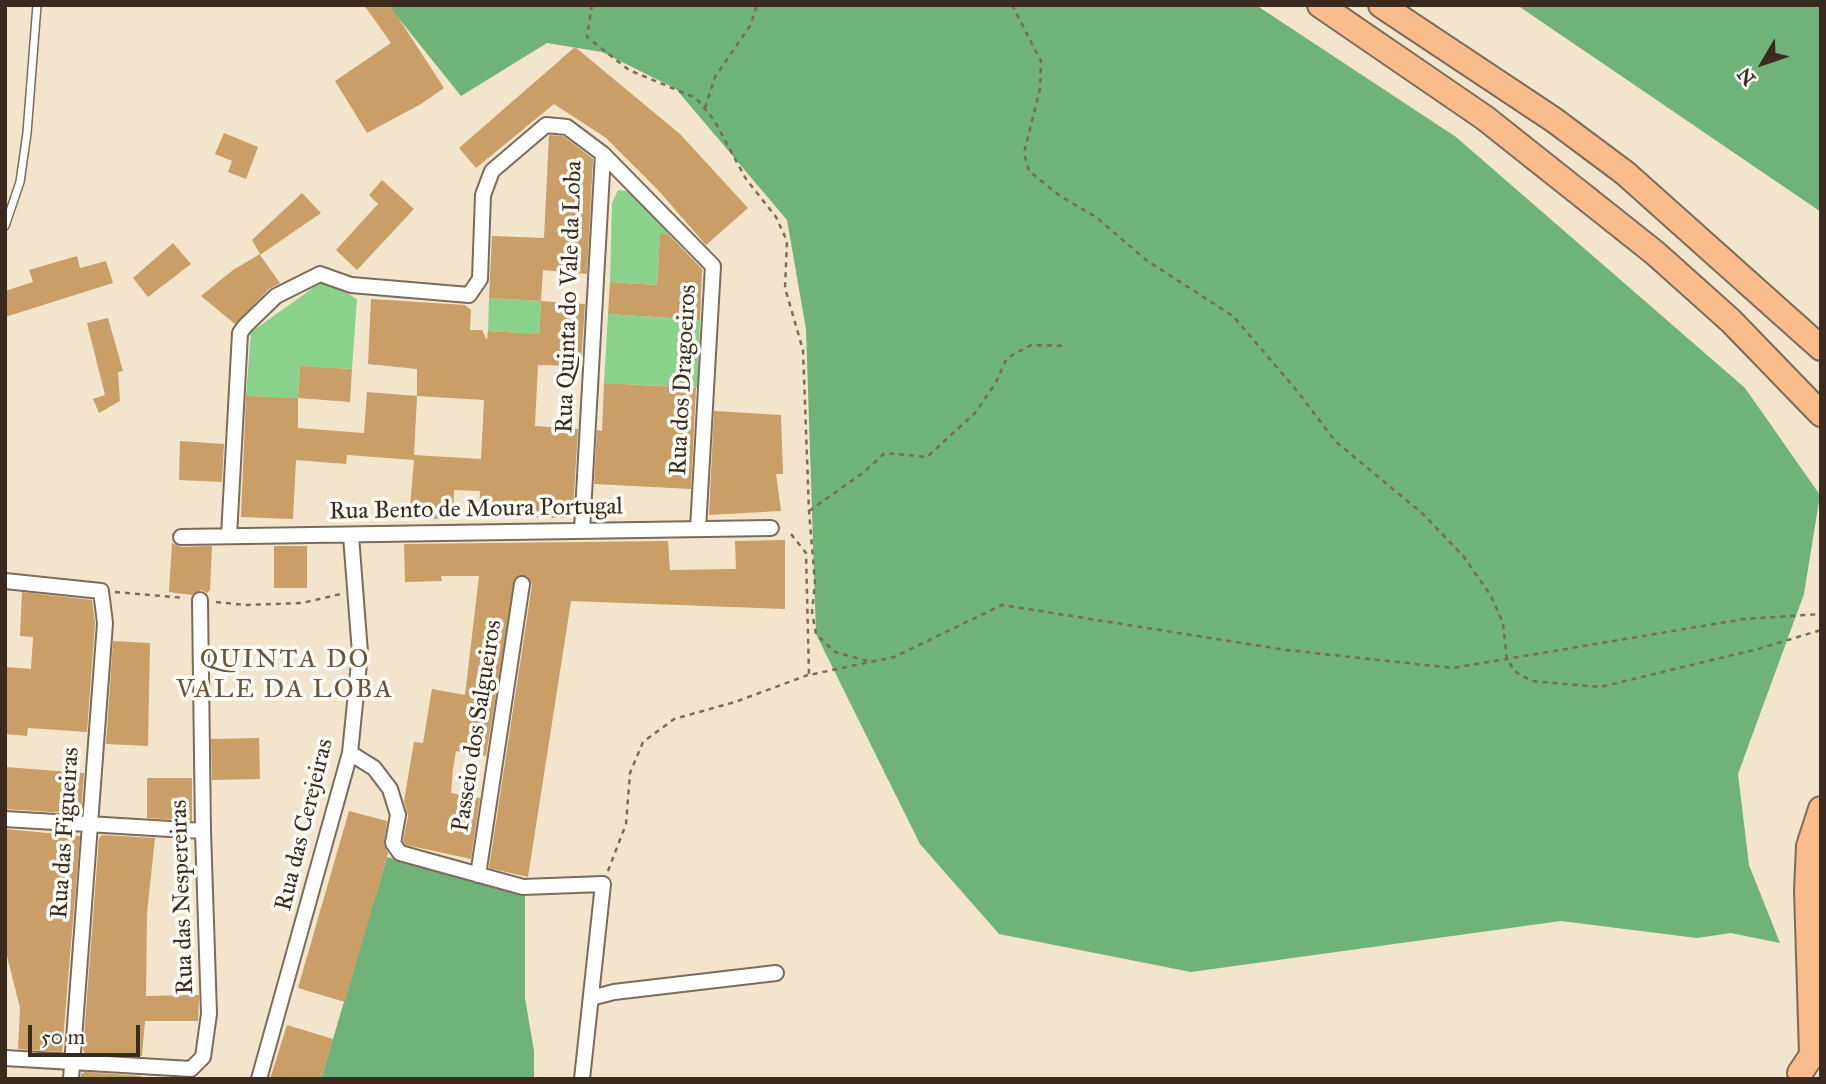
<!DOCTYPE html>
<html>
<head>
<meta charset="utf-8">
<style>
  body { margin:0 }
  #map { position:relative; width:1826px; height:1084px; overflow:hidden; background:#f3e5cb; font-family:"IM FELL Great Primer",serif }
  canvas { display:block }
  .frame { position:absolute; inset:0; border:7px solid #3b2a1e; pointer-events:none }
  .north { position:absolute; left:1728px; top:28px; width:70px; height:70px; -webkit-text-stroke:5px #fdfcf7; paint-order:stroke; rotate:231deg; font-size:19px; font-weight:700; line-height:28px; text-align:center; color:#3b2a1e }
  .north::after { content:''; display:block; margin:auto; width:24px; height:32px; background:#3b2a1e; clip-path:polygon(50% 0,100% 100%,50% 72%,0 100%) }
  .scale { position:absolute; left:28px; top:1025px; width:112px; height:32px; box-sizing:border-box; border:4px solid #3b2a1e; border-top:0; padding-left:9px; font-size:21px; line-height:24px; white-space:nowrap; color:#3b2a1e; -webkit-text-stroke:5px #fdfcf7; paint-order:stroke }
</style>
</head>
<body>
<div id="map">
<canvas width="1826" height="1084"></canvas>
<div class="frame"></div>
<div class="north">N</div>
<div class="scale">50 m</div>
</div>
<script>
const context = document.querySelector('canvas').getContext('2d');
context.lineJoin = 'round';
function fillPath(path, color) { context.fillStyle = color; context.fill(path, 'evenodd'); }
const toPath = rows => new Path2D(rows.map(r => 'M' + r).join(''));
function trace(path, color, width, dash) { context.strokeStyle = color; context.lineWidth = width; context.lineCap = dash ? 'butt' : 'round'; context.setLineDash(dash || []); context.stroke(path); }
function drawText(font, color, halo, rows, align = 'center') {
  context.font = font + ' "IM FELL Great Primer",serif'; context.lineWidth = 7; context.setLineDash([]); context.textBaseline = 'middle'; context.strokeStyle = halo; context.fillStyle = color; for (const [text, x, y, turn = 0] of rows) {
    context.save(); context.translate(x, y); context.rotate((+turn || 0) * Math.PI / 180); context.textAlign = isNaN(turn) ? turn : align; if (halo) context.strokeText(text, 0, 0); context.fillText(text, 0, 0); context.restore();
  }
}
fillPath(toPath([
  [618,190,633,192,674,235,660,235,657,285,610,282,612,203],
  [320,283,333,285,357,299,352,369,300,366,298,398,246,396,251,332],
  [489,298,541,301,539,334,488,331],
  [608,314,700,320,698,388,604,383]
]), '#8ad18c');
fillPath(toPath([
  [388,5,1256,5,1456,137,1745,388,1820,495,1804,594,1738,774,1749,865,1780,943,1731,933,1697,938,1561,921,1191,972,999,934,920,844,816,634,806,329,787,220,676,89,602,52,547,43,461,96],
  [1517,5,1821,5,1821,212],
  [387,857,525,896,525,998,534,1051,534,1079,321,1079]
]), '#6fb378');
fillPath(toPath([
  [364,5,390,5,444,88,421,104,367,133,335,81,391,43],
  [575,47,680,134,748,208,706,245,657,189,606,138,554,104,476,168,459,148],
  [224,133,258,147,246,179,228,172,232,161,215,154],
  [549,135,563,136,593,159,587,274,543,270,541,301,489,298,492,236,544,238],
  [382,180,414,209,357,270,336,250,378,204,369,195],
  [302,193,321,213,260,255,280,283,269,289,235,324,201,296,233,270,260,254,252,240],
  [660,234,669,235,702,269,700,320,608,314,610,282,657,285],
  [173,243,191,264,148,297,133,278],
  [77,256,80,268,106,261,113,283,5,317,5,291,33,282,29,270],
  [371,299,465,305,471,310,470,330,482,330,487,340,488,331,539,334,541,301,585,304,581,366,538,365,535,426,578,429,573,512,563,518,479,516,480,491,454,490,453,519,409,518,414,460,347,455,346,464,296,460,293,519,241,517,246,396,298,398,298,428,364,433,367,392,417,396,417,369,368,364],
  [417,396,484,400,481,459,414,455],
  [108,318,123,371,118,372,120,401,99,413,93,399,105,395,87,323],
  [300,366,352,369,350,402,298,398],
  [604,383,696,388,691,489,594,484,597,430,602,431],
  [714,411,781,415,783,474,776,474,781,511,709,515],
  [180,441,224,444,222,482,179,480],
  [785,540,785,609,571,601,528,877,489,868,532,585,527,576,515,578,486,756,456,751,453,769,451,793,480,798,471,859,406,845,403,841,408,816,404,801,414,742,423,743,432,689,465,695,479,576,441,576,442,581,405,582,404,544,668,541,670,570,736,569,735,541],
  [172,543,181,547,212,546,210,590,207,593,201,590,192,595,169,592],
  [274,546,307,546,307,588,274,588],
  [22,592,92,600,95,623,87,732,28,728,27,736,5,734,5,667,31,669,33,637,20,636],
  [113,641,150,643,148,746,106,744],
  [259,738,260,779,212,780,211,739],
  [5,767,84,773,81,814,5,809],
  [147,778,192,778,192,821,147,818],
  [349,811,387,821,384,845,388,853,345,1002,298,988],
  [5,829,80,836,62,1052,18,1049,20,1008,5,948],
  [102,835,155,838,147,913,146,996,199,995,198,1021,145,1021,142,1056,85,1053,83,1050,99,838],
  [287,1025,333,1039,321,1079,270,1079],
  [85,1072,141,1076,141,1079,81,1079,81,1074]
]), '#c99e67');
const service = toPath([
  [5,226,20,182,27,133,37,5]
]);
const minor = toPath([
  [582,530,603,154],
  [229,536,240,333,245,326,276,296,320,274,351,285,469,295,480,279,483,195,492,171,546,125,567,127,603,154,713,266,698,529],
  [181,537,771,528],
  [5,581,101,591,105,623,71,1079],
  [350,753,374,768,390,789,398,815,393,843,400,853,523,887,603,884,582,1079],
  [5,819,203,831],
  [478,875,522,584],
  [591,998,614,992,776,973],
  [5,1058,191,1069,203,1057,209,1014,203,831,200,600],
  [259,1079,350,753,360,653,351,536]
]);
const motorway = toPath([
  [1320,5,1485,118,1655,253,1731,321,1821,414],
  [1381,5,1554,120,1625,173,1821,348],
  [1800,1073,1812,1055,1807,890,1809,846,1821,809]
]);
trace(service, '#7b6b5b', 10);
trace(minor, '#7b6b5b', 18);
trace(motorway, '#7b6b5b', 28);
trace(toPath([
  [592,5,587,37,629,70,696,98,714,120,746,179,776,217,787,241,785,288,803,350,809,511,815,583,812,612,816,634,835,652,867,661],
  [1012,5,1041,61,1040,89,1024,153,1029,171,1060,196,1096,217,1146,260,1233,316,1298,392,1335,441,1423,514,1464,557,1491,596,1503,623,1507,660,1517,673,1532,681,1600,687,1758,649,1821,630],
  [705,108,715,77,750,26,757,5],
  [809,511,864,472,885,453,927,457,975,413,995,384,1007,358,1031,345,1067,346],
  [791,534,806,553,809,675,894,657,1002,605,1286,650,1453,668,1744,619,1821,614],
  [115,592,185,598],
  [216,602,245,605,302,603,341,594],
  [608,871,626,824,630,773,643,742,674,719,735,702,808,675]
]), '#7b6b5b', 2.5, [5, 5]);
trace(service, '#fff', 7);
trace(minor, '#fff', 14);
trace(motorway, '#fabc8b', 24);
drawText('24px', '#3b2a1e', '#fdfcf7', [
  ["Rua Quinta do Vale da Loba",570,297,-88],
  ["Rua dos Dragoeiros",684,380,-87],
  ["Rua Bento de Moura Portugal",476,510,-1],
  ["Passeio dos Salgueiros",478,726,-81],
  ["Rua das Cerejeiras",305,825,-76],
  ["Rua das Figueiras",66,833,-86],
  ["Rua das Nespereiras",183,897,-92]
]);
context.letterSpacing = '2px';
drawText('26px', '#6d5338', '#fdfcf7', [
  ["QUINTA DO",285,661],
  ["VALE DA LOBA",285,691]
]);
context.letterSpacing = '0px';
</script>
</body>
</html>
